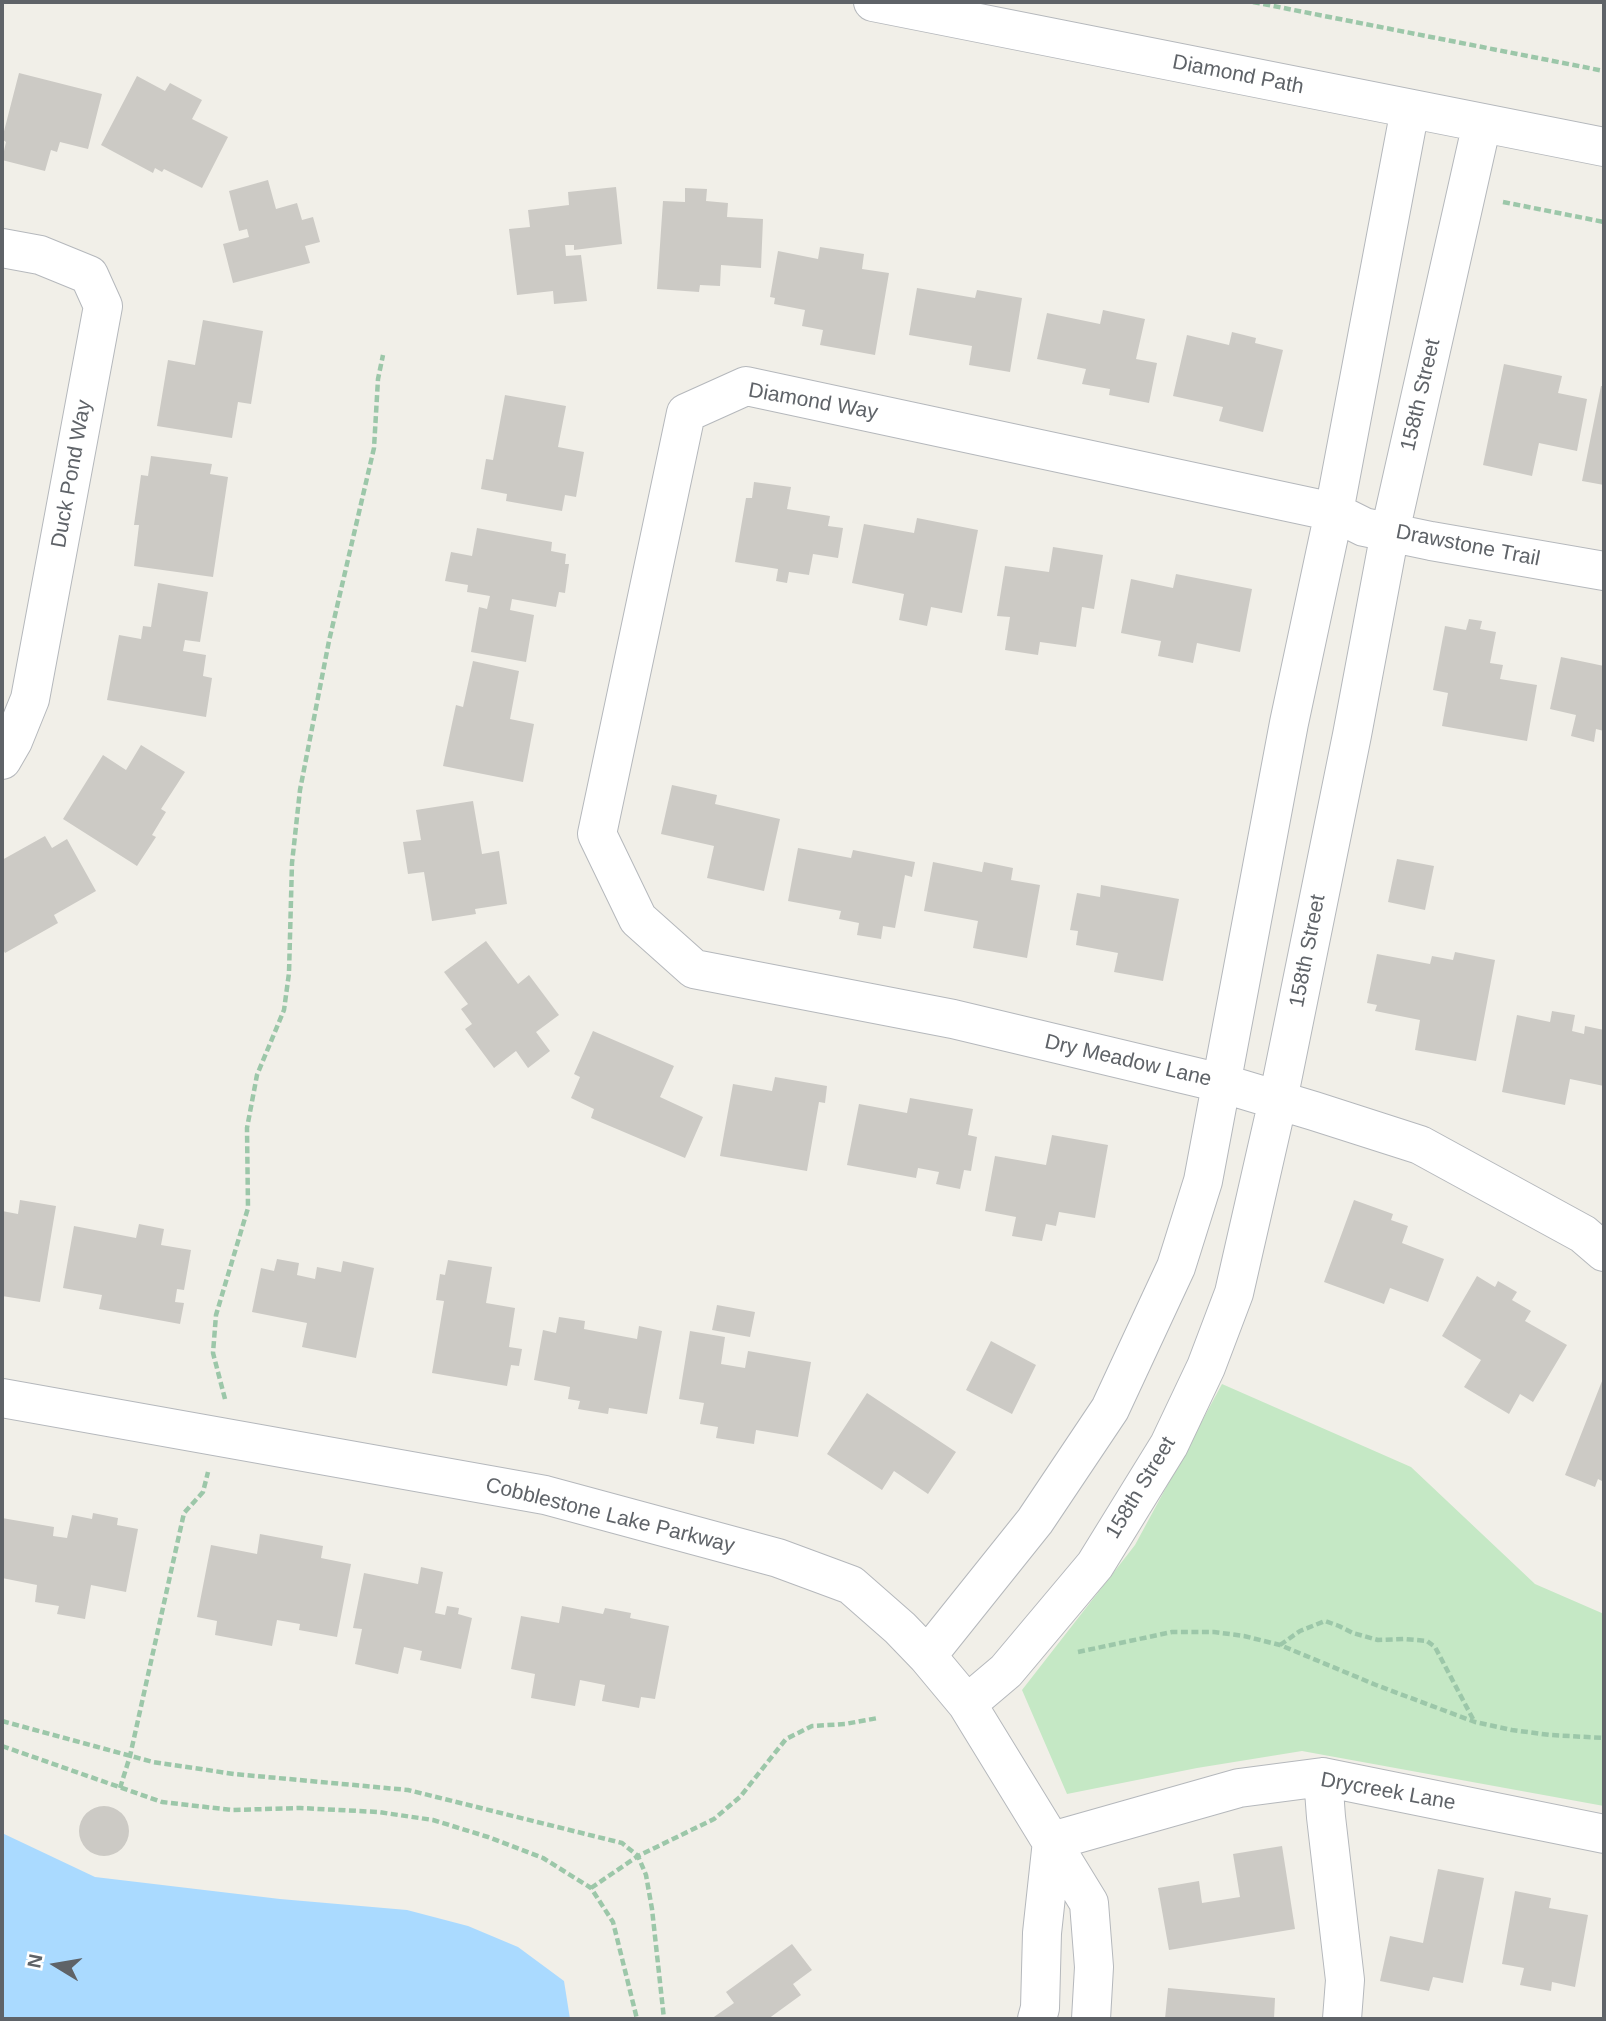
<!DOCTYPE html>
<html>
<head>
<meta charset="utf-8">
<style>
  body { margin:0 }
  #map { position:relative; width:1606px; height:2021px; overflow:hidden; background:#f1efe8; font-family:Arial,sans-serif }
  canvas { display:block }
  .frame { position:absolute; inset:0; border:4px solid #5f6368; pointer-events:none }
  .north { position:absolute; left:21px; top:1930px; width:70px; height:70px; -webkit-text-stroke:5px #fff; paint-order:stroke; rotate:281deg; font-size:19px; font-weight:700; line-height:28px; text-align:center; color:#5f6368 }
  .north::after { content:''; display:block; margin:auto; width:24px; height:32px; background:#5f6368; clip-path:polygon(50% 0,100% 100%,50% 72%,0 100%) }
</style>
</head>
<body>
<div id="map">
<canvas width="1606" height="2021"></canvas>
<div class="frame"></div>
<div class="north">N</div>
</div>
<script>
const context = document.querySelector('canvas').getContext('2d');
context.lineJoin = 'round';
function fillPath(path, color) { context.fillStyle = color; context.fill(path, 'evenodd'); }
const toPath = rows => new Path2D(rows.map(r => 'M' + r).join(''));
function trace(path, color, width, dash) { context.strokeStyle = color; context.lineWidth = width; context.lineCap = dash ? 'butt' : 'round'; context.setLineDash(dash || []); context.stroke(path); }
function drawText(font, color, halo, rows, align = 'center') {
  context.font = font + ' Arial,sans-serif'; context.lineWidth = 5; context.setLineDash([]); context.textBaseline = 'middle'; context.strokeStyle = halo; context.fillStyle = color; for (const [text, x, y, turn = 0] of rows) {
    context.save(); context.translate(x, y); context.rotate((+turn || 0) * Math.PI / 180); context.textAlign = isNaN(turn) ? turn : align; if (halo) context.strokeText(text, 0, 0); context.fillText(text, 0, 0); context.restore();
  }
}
fillPath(toPath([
  [1222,1384,1411,1467,1535,1584,1604,1614,1604,1806,1302,1751,1197,1768,1067,1794,1022,1690,1135,1545]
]), '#c5e8c5');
fillPath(toPath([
  [2,1833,95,1877,280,1899,407,1910,468,1926,518,1947,564,1981,570,2019,2,2019]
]), '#aadaff');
fillPath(toPath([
  [19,73,102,94,88,149,60,142,57,152,51,150,45,171,2,160,6,142,2,139],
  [137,76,165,91,170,83,202,100,192,119,228,137,202,188,164,169,162,172,155,168,153,173,101,145],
  [268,180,276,209,297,203,302,220,313,217,320,242,305,246,310,263,233,283,223,244,249,237,247,229,239,231,229,191],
  [616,187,622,244,574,250,574,245,565,245,566,256,581,255,587,301,554,304,553,291,517,295,509,229,530,227,528,210,569,205,568,192],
  [685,188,707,189,706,201,728,203,727,217,763,219,761,268,721,265,720,286,700,285,699,292,657,289,663,201,685,202],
  [820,247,864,254,862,269,889,273,875,355,820,345,823,330,802,326,805,310,774,304,775,298,770,297,778,251,818,259],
  [917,288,975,298,977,290,1022,298,1010,372,969,365,972,346,909,335],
  [1103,310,1145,319,1136,359,1157,363,1149,403,1109,395,1110,389,1082,384,1086,369,1037,359,1047,313,1100,324],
  [203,320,263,331,251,404,238,402,232,438,157,426,168,360,195,365],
  [1232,332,1256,338,1255,343,1283,350,1263,432,1219,421,1223,407,1173,396,1187,335,1229,345],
  [1504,364,1562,376,1558,393,1587,399,1577,451,1539,443,1532,476,1483,465],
  [1601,386,1604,386,1604,485,1582,481],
  [505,395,566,406,558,447,584,452,576,497,565,495,562,511,506,501,507,494,481,489,486,459,493,460],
  [151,456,212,464,210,474,228,477,213,577,134,566,139,525,134,525,141,475,148,476],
  [754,482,791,487,787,509,830,516,828,526,843,528,838,558,813,554,809,575,789,572,787,583,776,581,778,569,735,562,746,498,752,498],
  [917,518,978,530,962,613,931,607,927,626,899,620,904,594,852,583,864,524,914,533],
  [477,528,552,542,551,551,566,554,565,564,569,564,565,593,559,592,556,607,512,599,510,610,534,615,526,662,471,652,479,607,487,609,490,596,467,592,468,585,445,581,451,552,472,556],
  [1053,547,1103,555,1094,609,1082,607,1076,647,1040,642,1038,655,1005,650,1010,617,997,616,1005,566,1049,572],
  [1176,574,1252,589,1240,652,1197,643,1193,663,1158,656,1161,641,1121,633,1131,579,1173,588],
  [158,583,208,592,200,642,185,640,183,651,206,655,203,676,212,678,206,717,107,700,119,635,141,639,143,626,151,627],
  [1469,619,1482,621,1480,629,1496,632,1490,663,1503,665,1500,679,1537,685,1527,741,1442,726,1448,693,1433,690,1445,626,1466,630],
  [1561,657,1604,666,1604,731,1596,729,1594,742,1571,736,1576,715,1550,709],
  [473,661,519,671,510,719,534,724,523,782,443,766,456,705,463,707],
  [141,745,185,772,161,809,166,812,152,835,156,837,137,866,63,819,103,755,126,770],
  [672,785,717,795,715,804,780,819,764,891,707,878,714,846,661,834],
  [473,801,482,854,499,851,507,904,475,909,476,914,432,921,424,872,408,874,403,842,421,840,416,810],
  [45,836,52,848,67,839,96,891,54,915,58,923,5,953,2,948,2,860],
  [798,848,851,858,853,850,915,862,912,877,905,875,895,928,883,926,881,939,857,935,859,923,839,919,841,911,788,901],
  [1397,859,1434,866,1425,910,1388,902],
  [933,862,982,872,984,862,1013,868,1011,880,1040,885,1027,958,973,948,978,921,924,911],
  [1101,885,1179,899,1163,981,1114,972,1118,953,1076,945,1078,931,1070,930,1077,893,1100,897],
  [486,941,518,984,529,975,559,1015,536,1032,550,1051,528,1068,516,1051,494,1068,465,1029,472,1024,461,1009,468,1004,444,972],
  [1455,952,1495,960,1476,1061,1415,1050,1420,1020,1375,1011,1377,1005,1367,1003,1377,954,1430,964,1432,956,1453,960],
  [1552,1011,1575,1015,1572,1031,1584,1034,1585,1026,1604,1030,1604,1086,1570,1079,1565,1105,1502,1092,1517,1015,1550,1022],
  [593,1031,674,1066,660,1097,703,1117,685,1158,591,1118,594,1109,571,1098,580,1077,574,1074],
  [775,1077,827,1086,825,1103,819,1102,807,1171,720,1156,733,1084,772,1091],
  [910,1098,973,1109,968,1135,977,1137,971,1171,964,1170,960,1189,936,1184,939,1172,918,1168,916,1178,847,1165,859,1104,907,1113],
  [1052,1135,1108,1145,1095,1218,1059,1212,1056,1226,1046,1224,1042,1241,1012,1236,1016,1217,985,1211,995,1156,1046,1165],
  [20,1200,56,1206,40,1302,2,1296,2,1211,18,1214],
  [1354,1200,1393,1214,1391,1220,1408,1226,1402,1243,1444,1259,1428,1302,1390,1288,1384,1304,1324,1282],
  [139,1224,164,1229,161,1245,191,1250,184,1290,177,1289,175,1302,184,1303,180,1324,99,1309,102,1295,63,1288,74,1226,136,1238],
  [277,1259,299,1263,297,1275,315,1279,317,1267,341,1272,343,1261,374,1268,356,1358,302,1347,307,1323,252,1312,261,1268,274,1271],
  [448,1260,492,1267,486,1303,515,1308,509,1347,522,1349,519,1366,511,1365,507,1386,432,1373,444,1301,436,1300,440,1274,445,1275],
  [1477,1276,1495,1287,1498,1281,1517,1292,1512,1300,1531,1311,1525,1321,1567,1345,1533,1402,1520,1394,1509,1414,1464,1387,1481,1360,1442,1336],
  [717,1305,755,1312,750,1337,712,1330],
  [559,1317,585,1321,584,1329,637,1339,639,1326,662,1331,647,1414,609,1408,608,1414,578,1409,580,1401,568,1399,570,1387,534,1380,543,1330,556,1333],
  [690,1331,725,1337,721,1364,745,1368,748,1351,811,1362,798,1437,756,1430,754,1444,716,1438,718,1427,700,1424,704,1403,679,1399],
  [991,1341,1036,1365,1012,1414,966,1390],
  [1604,1376,1604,1482,1598,1479,1595,1487,1565,1475],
  [867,1393,956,1452,928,1494,894,1471,882,1490,827,1454],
  [93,1513,118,1518,117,1525,138,1529,126,1592,91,1585,85,1619,57,1614,59,1606,35,1602,37,1585,2,1578,2,1518,54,1527,53,1536,67,1538,72,1515,92,1519],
  [260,1534,323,1546,321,1558,351,1564,337,1637,299,1630,300,1624,277,1620,272,1646,215,1635,217,1621,197,1617,211,1545,257,1554],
  [421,1567,443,1572,435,1613,445,1615,447,1606,459,1608,458,1614,472,1618,461,1669,420,1660,422,1651,404,1647,398,1674,355,1664,362,1629,353,1628,364,1573,418,1584],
  [562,1606,603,1614,605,1608,631,1613,630,1618,669,1626,655,1699,641,1697,639,1708,602,1701,605,1685,580,1680,575,1706,531,1698,535,1674,511,1669,521,1616,559,1623],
  '79 1831a25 25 0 1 1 50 0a25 25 0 1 1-50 0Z',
  [1282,1846,1295,1929,1169,1950,1158,1888,1199,1881,1202,1903,1240,1897,1233,1854],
  [1438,1869,1484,1878,1463,1983,1433,1977,1429,1991,1380,1981,1390,1936,1423,1943],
  [1515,1891,1551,1898,1549,1908,1588,1915,1575,1987,1552,1982,1551,1991,1520,1985,1524,1968,1502,1964],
  [792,1944,812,1970,793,1984,801,1995,768,2019,711,2019,734,2003,726,1992],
  [1168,1988,1275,1998,1274,2019,1165,2019]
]), '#cccac5');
const minor = toPath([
  [873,2,1604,147],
  [2,248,40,255,89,275,103,306,30,699,13,741,2,760],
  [1604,571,1431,541,1364,527,1334,512,746,386,686,413,597,834,638,919,694,969,953,1019,1221,1083,1314,1111,1420,1145,1583,1234,1604,1252],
  [2,1398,545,1495,778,1558,851,1585,900,1628,927,1656,967,1704,1089,1903,1094,1967,1091,2019],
  [927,1656,1035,1521,1110,1409,1176,1267,1203,1181,1289,723,1334,512,1410,109],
  [967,1704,1006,1671,1095,1565,1169,1445,1206,1367,1234,1293,1278,1100,1352,735,1390,532,1482,123],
  [1323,1777,1326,1817,1345,1980,1342,2019],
  [1052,1841,1239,1788,1323,1777,1604,1834],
  [1037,2019,1040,2008,1042,1933,1052,1841]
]);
trace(minor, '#b5b8bc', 40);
trace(toPath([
  [1253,2,1604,71],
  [1503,202,1604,222],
  [225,1399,213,1353,216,1315,248,1208,247,1128,257,1075,284,1010,289,973,292,863,300,790,329,641,374,448,378,379,383,355],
  [1280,1645,1300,1631,1325,1621,1339,1626,1353,1633,1378,1640,1405,1639,1427,1641,1435,1647,1474,1721],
  [1078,1652,1172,1632,1214,1632,1244,1636,1280,1645,1376,1685,1475,1722,1512,1730,1550,1735,1604,1738],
  [2,1721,153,1762,234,1774,408,1790,622,1843,638,1856,646,1875,652,1909,664,2019],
  [2,1746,162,1802,232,1810,300,1808,378,1812,433,1820,488,1837,543,1858,591,1888,613,1922,637,2019],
  [120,1788,130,1756,184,1513,203,1492,208,1472],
  [591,1888,638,1856,714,1819,740,1797,786,1739,812,1726,845,1724,878,1718]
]), '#9cc7a9', 4.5, [7, 3.5]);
trace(minor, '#fff', 38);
drawText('21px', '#5f6368', '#fff', [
  ["Diamond Path",1238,75,11],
  ["158th Street",1421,395,-77],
  ["Diamond Way",813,402,10],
  ["Duck Pond Way",72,474,-80],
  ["Drawstone Trail",1468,546,11],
  ["158th Street",1308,951,-79],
  ["Dry Meadow Lane",1128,1061,13],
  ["158th Street",1141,1488,-59],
  ["Cobblestone Lake Parkway",610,1516,14],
  ["Drycreek Lane",1388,1792,10]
]);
</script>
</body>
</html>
